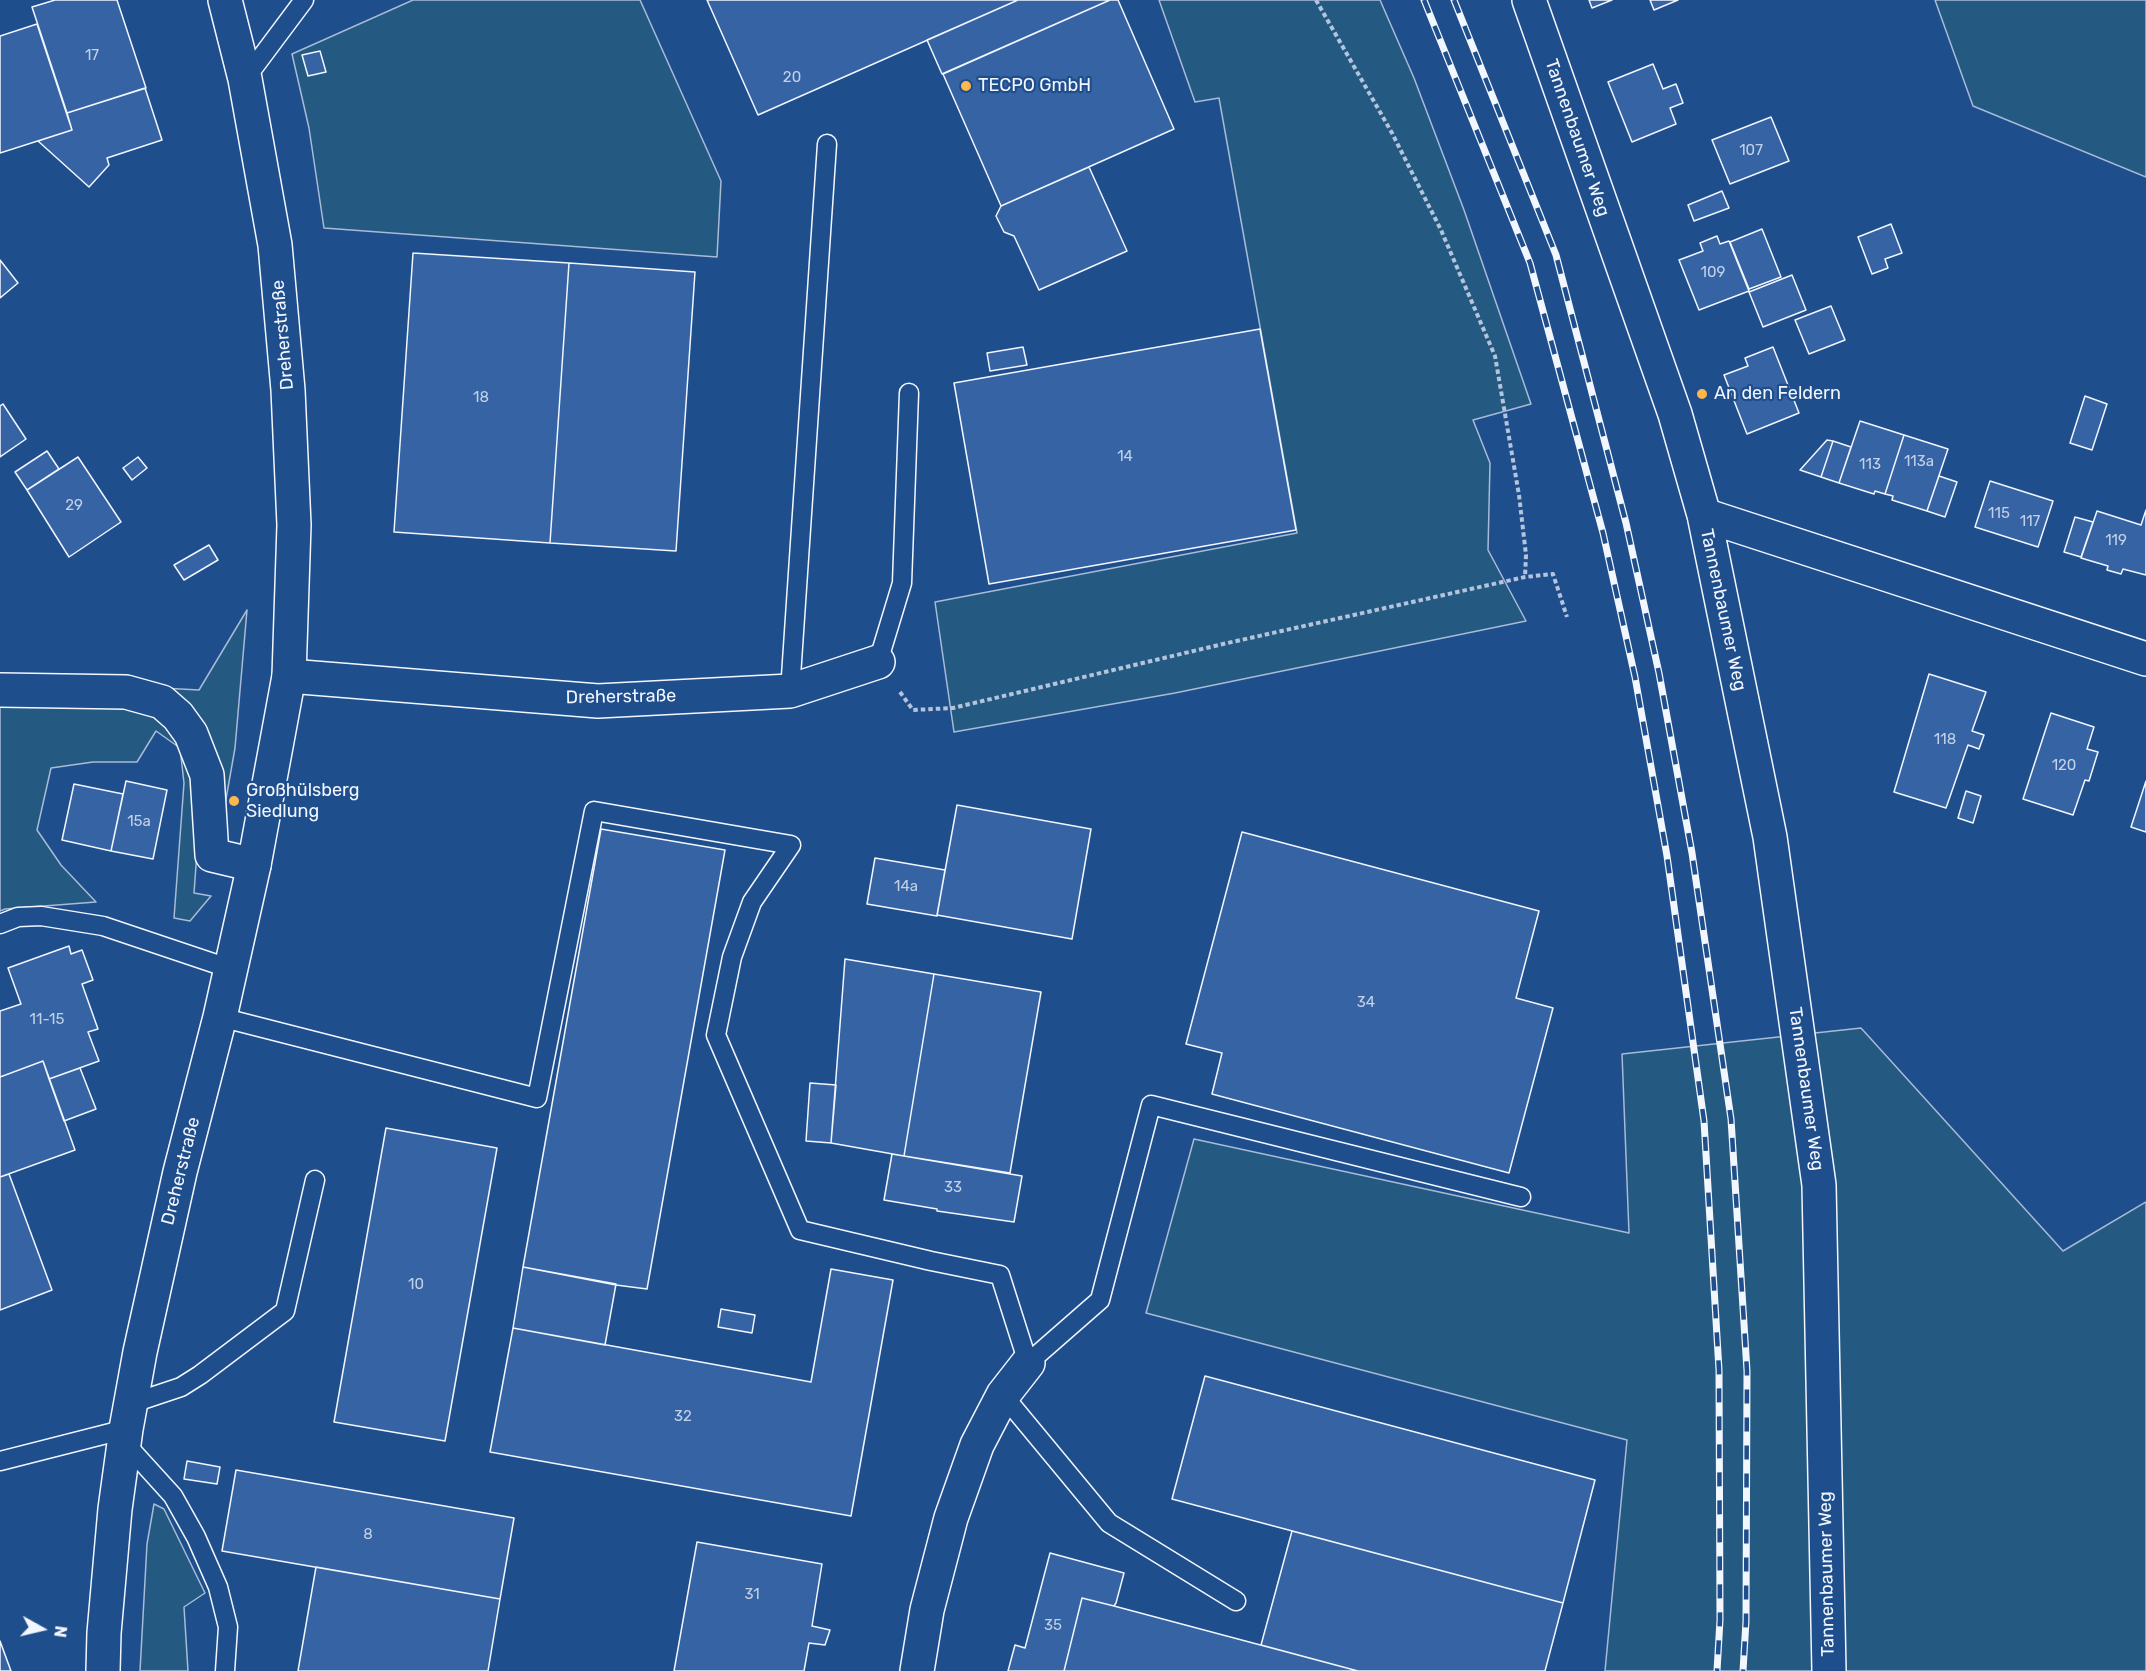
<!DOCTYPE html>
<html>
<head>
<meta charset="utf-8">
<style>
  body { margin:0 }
  #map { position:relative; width:2146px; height:1671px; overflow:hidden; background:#1f4e8c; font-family:Rubik,sans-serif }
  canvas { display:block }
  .north { position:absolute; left:12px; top:1599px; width:60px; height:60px; -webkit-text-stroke:4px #1f4e8c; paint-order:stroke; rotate:98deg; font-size:16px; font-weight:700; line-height:24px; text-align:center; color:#f2f6ff }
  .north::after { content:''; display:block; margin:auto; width:21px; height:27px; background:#f2f6ff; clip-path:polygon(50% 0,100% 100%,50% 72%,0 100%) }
</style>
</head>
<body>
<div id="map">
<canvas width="2146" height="1671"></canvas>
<div class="north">N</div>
</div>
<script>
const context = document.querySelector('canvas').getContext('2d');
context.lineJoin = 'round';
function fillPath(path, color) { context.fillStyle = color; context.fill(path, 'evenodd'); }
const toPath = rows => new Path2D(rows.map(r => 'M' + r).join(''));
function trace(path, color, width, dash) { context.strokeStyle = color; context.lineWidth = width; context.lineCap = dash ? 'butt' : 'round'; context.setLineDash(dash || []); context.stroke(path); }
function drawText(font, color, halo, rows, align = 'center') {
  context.font = font + ' Rubik,sans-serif'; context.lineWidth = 4.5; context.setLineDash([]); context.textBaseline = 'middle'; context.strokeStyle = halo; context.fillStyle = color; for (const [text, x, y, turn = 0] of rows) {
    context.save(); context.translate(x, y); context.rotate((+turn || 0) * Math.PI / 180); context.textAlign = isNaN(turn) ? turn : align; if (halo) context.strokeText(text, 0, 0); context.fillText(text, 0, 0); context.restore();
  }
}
const green = toPath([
  [413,0,640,0,721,181,717,257,324,228,309,128,292,54,413,0],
  [1159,0,1380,0,1414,78,1464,210,1531,404,1473,420,1490,463,1488,550,1526,621,1175,693,954,732,935,602,1297,533,1219,98,1195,102,1159,0],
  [1935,0,2146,0,2146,177,1973,106,1935,0],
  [247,610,235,748,223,816,162,688,199,690,247,610],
  [0,702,148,710,181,737,200,811,194,893,211,896,190,921,174,918,184,783,180,748,156,731,137,762,93,762,51,768,37,830,61,865,96,902,5,909,0,911,0,702],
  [1861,1028,2063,1251,2146,1202,2146,1671,1605,1671,1627,1440,1146,1313,1194,1139,1629,1233,1622,1054,1861,1028],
  [154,1504,164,1509,205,1593,184,1607,188,1671,140,1671,147,1544,154,1504]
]);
fillPath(green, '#245a82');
trace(green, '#a8bbd7', 1.5);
const building = toPath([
  [55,0,117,0,146,88,67,113,32,7,55,0],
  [707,0,1018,0,758,115,707,0],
  [1018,0,1110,0,942,74,927,40,1018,0],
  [1110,0,1118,0,1174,129,1001,206,943,74,1110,0],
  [1589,0,1612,0,1592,8,1589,0],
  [1650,0,1678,0,1654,10,1650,0],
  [37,24,72,130,0,153,0,36,37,24],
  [320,51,326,72,308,76,302,55,320,51],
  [1653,64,1663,89,1676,84,1683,103,1670,108,1676,124,1632,142,1608,82,1653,64],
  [145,88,162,140,107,158,109,165,89,187,38,141,72,130,67,113,145,88],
  [1771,117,1789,161,1730,184,1712,140,1771,117],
  [1089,167,1127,251,1039,290,1014,236,1004,232,996,216,1001,206,1089,167],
  [1722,191,1729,208,1694,221,1688,205,1722,191],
  [1891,224,1902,253,1885,259,1888,268,1872,274,1858,237,1891,224],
  [1762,229,1781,277,1749,289,1730,242,1762,229],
  [1717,236,1720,244,1729,241,1749,291,1699,310,1679,260,1703,251,1700,243,1717,236],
  [413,253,569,263,550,543,394,532,413,253],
  [0,260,18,283,0,298,0,260],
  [569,263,695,272,676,551,550,543,569,263],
  [1792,275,1806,310,1763,327,1749,292,1792,275],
  [1831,306,1845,340,1809,354,1795,320,1831,306],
  [1260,329,1296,530,989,584,954,383,1260,329],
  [1023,347,1027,365,990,371,987,353,1023,347],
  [1773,347,1799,413,1747,434,1724,375,1748,366,1745,358,1773,347],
  [2085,396,2107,404,2092,450,2070,443,2085,396],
  [3,404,26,439,0,457,0,406,3,404],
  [1860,421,1904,435,1885,494,1875,491,1874,494,1839,483,1860,421],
  [1904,435,1948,449,1927,511,1892,500,1893,496,1885,494,1904,435],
  [1827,440,1833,441,1821,477,1800,470,1827,440],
  [1833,441,1851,447,1839,483,1821,477,1833,441],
  [47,451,59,469,27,490,15,472,47,451],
  [78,457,121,522,69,557,27,490,78,457],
  [138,457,147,468,132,480,123,468,138,457],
  [1939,476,1957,482,1945,517,1927,511,1939,476],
  [1990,481,2053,501,2038,547,1975,527,1990,481],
  [2146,510,2146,575,2123,569,2121,574,2107,570,2108,566,2081,558,2097,511,2141,525,2146,510],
  [2075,517,2093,522,2081,557,2064,552,2075,517],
  [209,545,218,560,184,580,174,565,209,545],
  [1929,674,1986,692,1972,731,1984,735,1979,749,1968,745,1946,808,1894,792,1929,674],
  [2051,713,2094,727,2087,749,2098,752,2089,781,2085,780,2073,815,2023,799,2051,713],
  [126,781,167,790,153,859,111,851,126,781],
  [2146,781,2146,832,2131,827,2146,781],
  [74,784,123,794,111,851,62,840,74,784],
  [1966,791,1981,796,1973,823,1958,818,1966,791],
  [957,805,1091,829,1072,939,937,915,957,805],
  [601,829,725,850,647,1289,616,1285,523,1267,601,829],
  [1242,832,1539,911,1516,998,1553,1008,1509,1173,1212,1094,1222,1053,1186,1044,1242,832],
  [875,858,945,870,937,916,867,904,875,858],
  [69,946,71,954,82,950,93,980,82,984,98,1029,88,1032,99,1061,49,1079,43,1061,0,1077,0,1011,21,1004,8,968,69,946],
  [845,959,934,974,904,1156,831,1143,845,959],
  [934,974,1041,992,1010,1173,904,1156,934,974],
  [43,1061,75,1150,0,1177,0,1077,43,1061],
  [80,1068,96,1109,64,1121,49,1079,80,1068],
  [810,1083,836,1085,831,1143,806,1141,810,1083],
  [386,1128,497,1148,445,1441,334,1422,386,1128],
  [892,1154,1022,1176,1014,1222,937,1211,937,1209,884,1200,892,1154],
  [9,1174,52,1290,0,1310,0,1177,9,1174],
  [523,1267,616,1284,605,1345,513,1328,523,1267],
  [831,1269,893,1280,851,1516,490,1452,513,1328,811,1382,831,1269],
  [721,1309,755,1315,752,1333,718,1327,721,1309],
  [1205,1376,1595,1480,1563,1603,1172,1499,1205,1376],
  [187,1461,220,1467,217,1484,184,1479,187,1461],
  [236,1470,514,1518,500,1599,222,1551,236,1470],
  [1292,1531,1563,1603,1545,1671,1358,1671,1261,1645,1292,1531],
  [697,1542,822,1564,812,1626,830,1630,825,1645,809,1643,804,1671,674,1671,697,1542],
  [1050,1553,1124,1573,1116,1603,1114,1606,1082,1598,1064,1671,1008,1671,1015,1645,1025,1648,1050,1553],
  [316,1567,500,1599,488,1671,298,1671,316,1567],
  [1082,1598,1114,1606,1358,1671,1064,1671,1082,1598],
  [0,1641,11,1671,0,1671,0,1641]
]);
fillPath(building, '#3563a3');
trace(building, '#f2f6ff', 1.5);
const lane = toPath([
  [245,79,304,0],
  [878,662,902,583,909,393],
  [790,691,827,144],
  [0,924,18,917,41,916,103,926,231,969],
  [220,1017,537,1098,594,811,791,845,752,902,732,957,716,1035,800,1230,931,1261,1000,1275,1028,1363,1100,1300,1151,1105,1521,1197],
  [1003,1395,1109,1523,1236,1601],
  [130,1404,181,1387,200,1375,285,1311,315,1180],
  [124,1442,173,1496,196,1537,218,1587,228,1627,225,1671],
  [0,1461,126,1429]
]);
const street = toPath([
  [1529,0,1675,414,1704,515,1770,837,1819,1185,1829,1671],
  [1704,515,2146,659],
  [289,676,598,701,790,691,878,662],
  [0,690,126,692,162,702,178,716,191,734,207,775,212,855,254,865]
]);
const secondary = toPath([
  [103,1671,104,1633,115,1509,126,1429,140,1352,180,1172,220,1017,254,865,289,676,294,525,288,390,275,245,245,79,225,0],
  [917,1671,927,1610,951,1518,977,1445,1003,1395,1028,1363]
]);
trace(lane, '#f2f6ff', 21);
trace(street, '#f2f6ff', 36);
trace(secondary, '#f2f6ff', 36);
trace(toPath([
  [1316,0,1392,133,1441,230,1495,356,1519,495,1526,555,1525,577],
  [900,692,913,710,953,708,1223,644,1525,577,1553,574,1567,617]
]), '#b3c4dc', 4, [4.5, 3]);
trace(lane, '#1f4e8c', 18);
trace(street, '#1f4e8c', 33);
trace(secondary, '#1f4e8c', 33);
const rail = toPath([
  [1424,0,1530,263,1603,533,1635,677,1667,856,1704,1121,1719,1370,1720,1620,1717,1671],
  [1454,0,1556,255,1626,523,1659,673,1692,853,1731,1119,1747,1371,1746,1621,1743,1671]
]);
trace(rail, '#f2f6ff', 7);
trace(rail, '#1f4e8c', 4.5, [14]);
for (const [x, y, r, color] of [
  [966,86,6,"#ffb74d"],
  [1702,394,6,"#ffb74d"],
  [234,801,6,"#ffb74d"]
]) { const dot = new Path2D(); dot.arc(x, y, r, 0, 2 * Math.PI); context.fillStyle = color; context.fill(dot); trace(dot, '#1f4e8c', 2); }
drawText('15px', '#c3d1e8', null, [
  ["17",92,56],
  ["20",792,78],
  ["107",1751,151],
  ["109",1713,273],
  ["18",481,398],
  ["14",1125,457],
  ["113a",1919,462],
  ["113",1870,465],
  ["29",74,506],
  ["115",1999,514],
  ["117",2030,522],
  ["119",2116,541],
  ["118",1945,740],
  ["120",2064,766],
  ["15a",139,822],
  ["14a",906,887],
  ["34",1366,1003],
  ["11-15",47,1020],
  ["33",953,1188],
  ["10",416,1285],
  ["32",683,1417],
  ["8",368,1535],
  ["31",752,1595],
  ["35",1053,1626]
]);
drawText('18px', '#f2f6ff', '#1f4e8c', [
  ["TECPO GmbH",978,86],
  ["An den Feldern",1714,394],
  ["Großhülsberg",246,791],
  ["Siedlung",246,812]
], 'left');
drawText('18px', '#f2f6ff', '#1f4e8c', [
  ["Tannenbaumer Weg",1577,138,71],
  ["Dreherstraße",283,335,-95],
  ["Tannenbaumer Weg",1723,610,78],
  ["Dreherstraße",621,697,-1],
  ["Tannenbaumer Weg",1806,1089,82],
  ["Dreherstraße",181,1171,-76],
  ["Tannenbaumer Weg",1827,1574,-91]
]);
</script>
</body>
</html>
